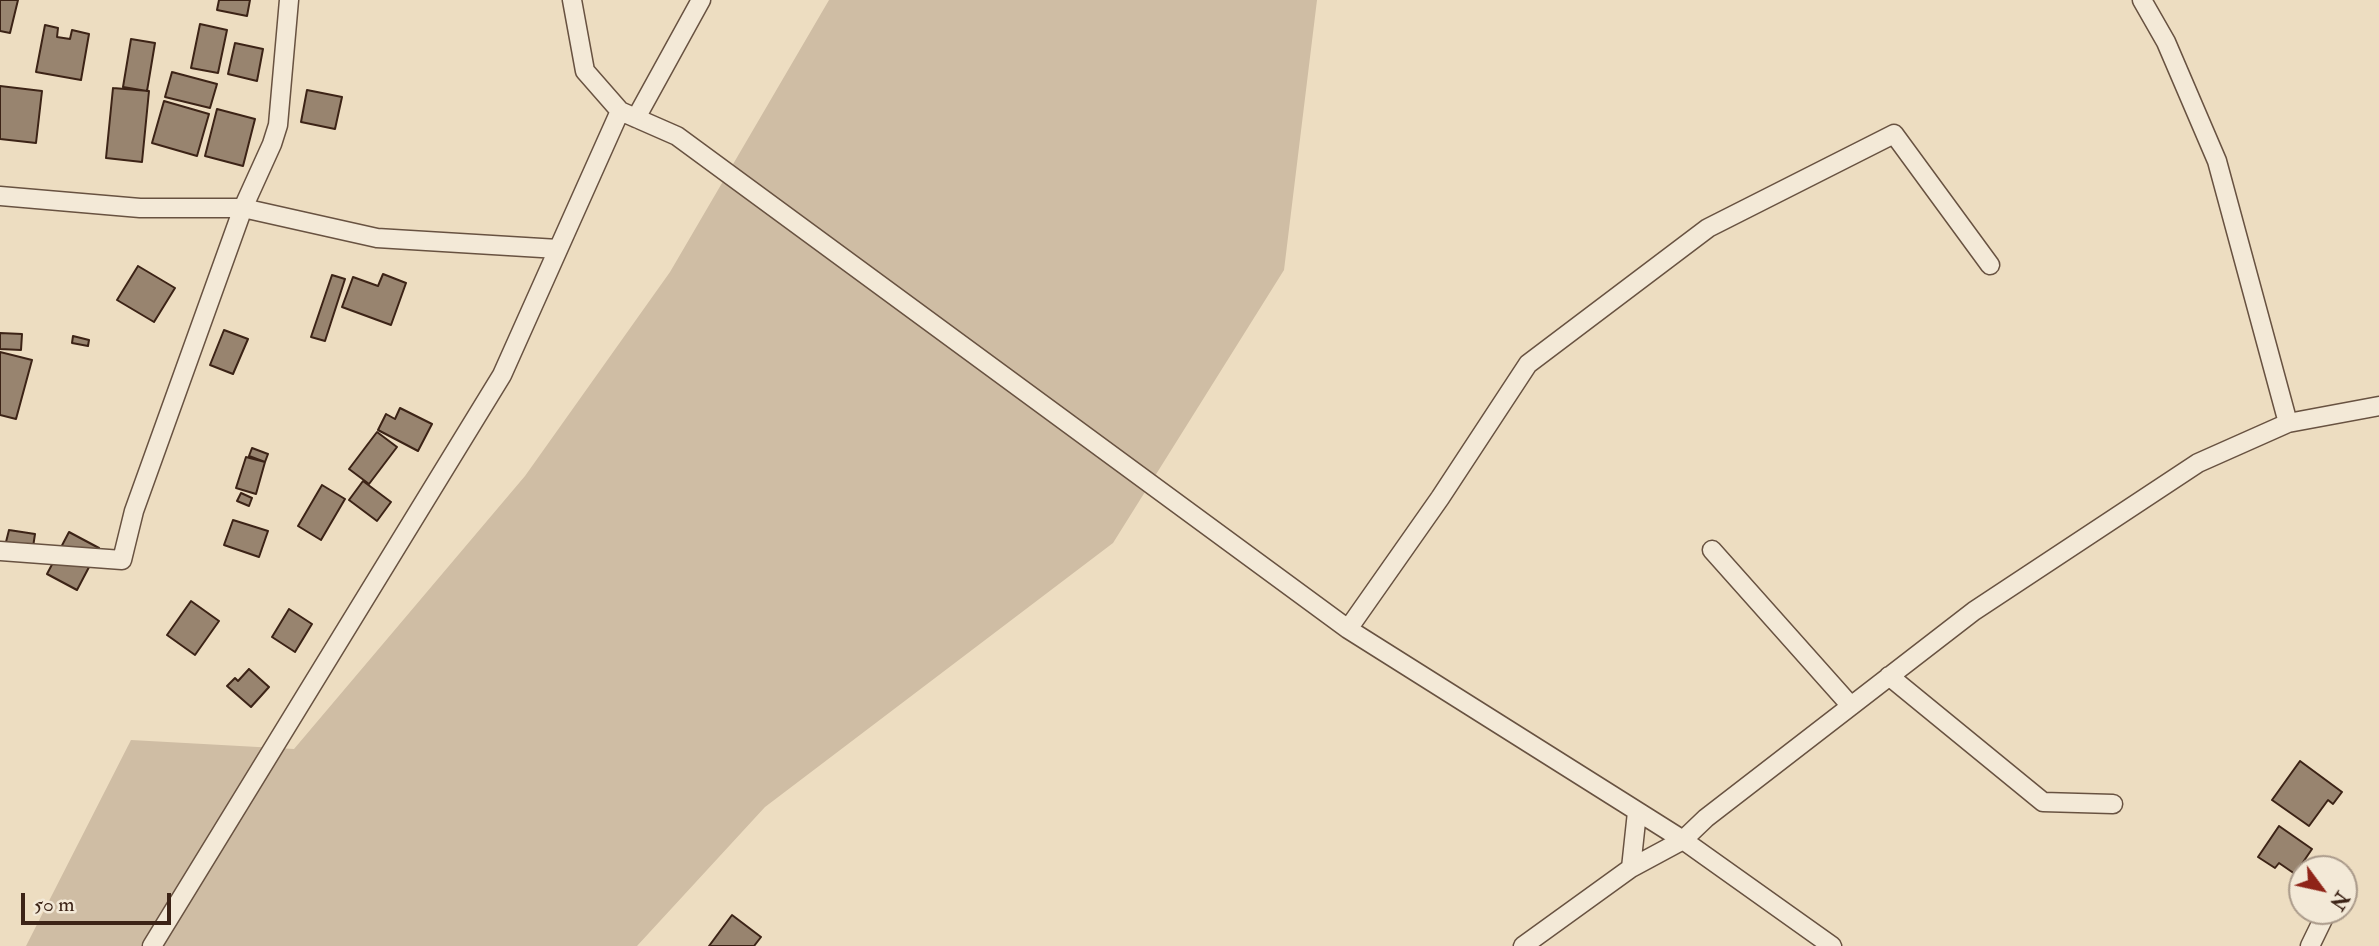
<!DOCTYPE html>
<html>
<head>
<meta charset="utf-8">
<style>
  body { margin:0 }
  #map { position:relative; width:2379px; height:946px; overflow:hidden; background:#edddc1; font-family:"IM FELL Double Pica",serif }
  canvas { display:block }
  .north { position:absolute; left:2288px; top:855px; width:70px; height:70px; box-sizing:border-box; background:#f3e9d7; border:2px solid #aa9a8a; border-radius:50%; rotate:123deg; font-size:19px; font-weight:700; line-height:28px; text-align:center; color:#3c2316 }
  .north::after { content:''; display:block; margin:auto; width:24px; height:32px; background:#8f2418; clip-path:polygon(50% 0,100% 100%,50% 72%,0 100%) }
  .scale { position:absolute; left:21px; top:893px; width:150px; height:32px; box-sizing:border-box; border:4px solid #3c2316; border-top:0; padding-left:9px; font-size:21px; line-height:24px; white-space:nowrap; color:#3c2316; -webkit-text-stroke:5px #f3e9d7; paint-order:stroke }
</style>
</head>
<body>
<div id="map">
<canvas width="2379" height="946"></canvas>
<div class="north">N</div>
<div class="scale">50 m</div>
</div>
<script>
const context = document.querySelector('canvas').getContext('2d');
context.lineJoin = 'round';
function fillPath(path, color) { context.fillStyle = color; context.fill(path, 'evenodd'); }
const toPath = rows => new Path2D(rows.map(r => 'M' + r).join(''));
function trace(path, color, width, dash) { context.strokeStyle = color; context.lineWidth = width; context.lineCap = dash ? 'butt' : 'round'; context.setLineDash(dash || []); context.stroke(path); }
fillPath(toPath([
  [829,0,1317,0,1284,270,1113,543,765,807,637,946,26,946,131,740,294,749,525,476,670,272]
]), '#cfbda4');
const building = toPath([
  [0,0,18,0,10,33,0,31,0,0],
  [219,0,250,0,247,16,217,10,219,0],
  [200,24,227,30,218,73,191,68,200,24],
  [45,25,58,28,57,37,70,39,72,30,89,34,81,80,36,72,45,25],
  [131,39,155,43,147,91,123,87,131,39],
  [235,43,263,49,257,81,228,74,235,43],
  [172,72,217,84,210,108,165,97,172,72],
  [0,86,42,91,36,143,0,139,0,86],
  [113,88,149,91,142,162,106,158,113,88],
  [307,90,342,97,335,129,301,122,307,90],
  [164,101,209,114,197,156,152,143,164,101],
  [217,109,255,119,243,166,205,156,217,109],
  [138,266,175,288,154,322,117,300,138,266],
  [383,274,406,283,391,325,342,307,353,277,378,286,383,274],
  [332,275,345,279,325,341,311,337,332,275],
  [224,330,248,339,233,374,210,365,224,330],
  [0,333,22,334,21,350,0,349,0,333],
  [73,336,89,340,88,346,72,343,73,336],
  [0,352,32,360,16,419,0,415,0,352],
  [400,408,432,424,418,451,378,430,386,414,395,419,400,408],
  [377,432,397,447,369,484,349,469,377,432],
  [252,448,268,454,265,462,249,456,252,448],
  [246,457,265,462,256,494,236,488,246,457],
  [363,481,391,502,377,521,349,500,363,481],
  [322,485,345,499,321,540,298,526,322,485],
  [241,493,252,498,249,506,237,501,241,493],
  [233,520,268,531,259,557,224,545,233,520],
  [9,530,35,534,33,547,6,542,9,530],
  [69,532,99,548,77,590,47,574,69,532],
  [191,601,219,621,195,655,167,635,191,601],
  [289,609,312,624,295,652,272,637,289,609],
  [249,669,269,687,251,707,227,686,235,678,238,681,249,669],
  [2300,761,2342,792,2333,804,2328,800,2309,826,2272,800,2300,761],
  [2279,826,2312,849,2295,874,2279,863,2275,868,2258,857,2279,826],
  [732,915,761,937,754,946,709,946,732,915]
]);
fillPath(building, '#98846f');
trace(building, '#3c2316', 2);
const street = toPath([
  [2142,0,2166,42,2217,161,2288,423],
  [620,111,677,136,1348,629,1683,840,1832,946],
  [636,118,701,0],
  [0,196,140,208,243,208,377,238,558,249],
  [1712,550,1851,706],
  [0,551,122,560,134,511,243,208,272,144,278,125,289,0],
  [1348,629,1440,498,1528,364,1708,228,1894,134,1990,265],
  [1889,676,2043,802,2113,804],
  [1631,868,1637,812],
  [152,946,502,375,620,111,585,71,572,0],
  [1523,946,1631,868,1683,840,1706,818,1974,611,2198,463,2288,423,2379,406],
  [2310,946,2327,911]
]);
trace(street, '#685241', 21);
trace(street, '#f3e9d7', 18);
</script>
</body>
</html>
